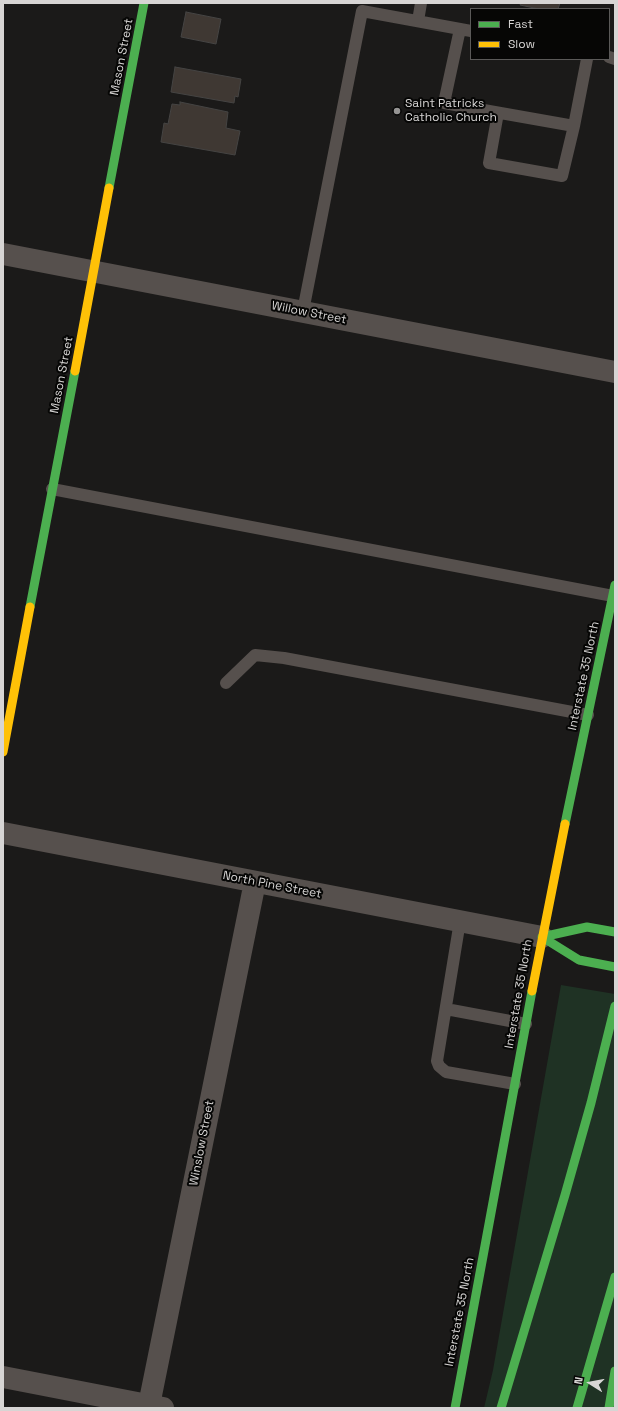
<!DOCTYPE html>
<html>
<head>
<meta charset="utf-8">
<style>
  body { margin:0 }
  #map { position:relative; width:618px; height:1411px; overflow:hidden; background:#1b1a19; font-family:"Space Grotesk",sans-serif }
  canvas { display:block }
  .frame { position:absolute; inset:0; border:4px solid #d7d5d4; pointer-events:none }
  .legend { position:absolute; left:470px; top:8px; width:140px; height:52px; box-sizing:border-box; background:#060605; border:1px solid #5a5958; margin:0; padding:5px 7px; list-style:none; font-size:12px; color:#d7d5d4 }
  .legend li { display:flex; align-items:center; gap:8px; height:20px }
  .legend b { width:20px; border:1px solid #5a5958 }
  .north { position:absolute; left:570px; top:1363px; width:40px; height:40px; -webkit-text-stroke:3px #060605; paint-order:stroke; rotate:281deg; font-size:11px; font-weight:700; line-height:16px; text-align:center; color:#d7d5d4 }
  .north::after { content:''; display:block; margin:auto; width:14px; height:18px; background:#d7d5d4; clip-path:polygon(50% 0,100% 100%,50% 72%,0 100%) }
</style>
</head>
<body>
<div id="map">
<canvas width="618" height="1411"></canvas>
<div class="frame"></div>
<ul class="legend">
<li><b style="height:5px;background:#4caf50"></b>Fast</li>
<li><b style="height:5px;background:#ffc107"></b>Slow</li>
</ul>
<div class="north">N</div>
</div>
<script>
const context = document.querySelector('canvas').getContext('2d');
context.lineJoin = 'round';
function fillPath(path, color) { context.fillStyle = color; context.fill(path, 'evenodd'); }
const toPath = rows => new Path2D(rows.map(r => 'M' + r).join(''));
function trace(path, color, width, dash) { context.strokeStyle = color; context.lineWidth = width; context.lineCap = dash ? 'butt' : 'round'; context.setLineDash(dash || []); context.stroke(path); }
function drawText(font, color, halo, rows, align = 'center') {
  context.font = font + ' "Space Grotesk",sans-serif'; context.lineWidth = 4; context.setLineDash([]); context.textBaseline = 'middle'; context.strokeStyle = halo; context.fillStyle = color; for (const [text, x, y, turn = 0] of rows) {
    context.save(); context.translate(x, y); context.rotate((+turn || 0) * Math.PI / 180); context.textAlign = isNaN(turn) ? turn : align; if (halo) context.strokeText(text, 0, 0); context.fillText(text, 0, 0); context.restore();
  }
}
fillPath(toPath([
  [561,985,615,994,615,1408,484,1408,493,1370]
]), '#1f3224');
const building = toPath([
  [521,3,560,3,558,9,539,9,520,5,521,3],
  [186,12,221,19,216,44,181,37,186,12],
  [175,67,241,79,238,97,235,96,234,103,171,92,175,67],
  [180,102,228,112,226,128,240,131,235,155,161,142,164,123,168,124,172,104,180,105,180,102]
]);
fillPath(building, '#3f3833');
trace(building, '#454443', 1);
trace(toPath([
  [418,21,421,3],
  [460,29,444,103,574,126,587,59],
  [609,57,615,59],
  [498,113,489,163,562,176,574,126],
  [303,311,362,11,471,31],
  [52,489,613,596],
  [226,683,255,655,284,658,588,715],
  [460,921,437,1061,439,1066,446,1072,515,1084],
  [446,1009,526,1024]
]), '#56504d', 12);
trace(toPath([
  [3,254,615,372],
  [3,833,542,937],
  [3,1377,163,1408],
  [149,1405,255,882]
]), '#56504d', 22);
trace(toPath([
  [109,188,144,3],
  [30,607,75,371],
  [565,824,615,585],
  [542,937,579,960,615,967],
  [542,937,587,927,615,932],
  [455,1408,532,991],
  [501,1408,565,1195,591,1103,615,1006],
  [577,1408,615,1277],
  [609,1408,615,1371]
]), '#4caf50', 9);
trace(toPath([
  [75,371,109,188],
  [3,752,30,607],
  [532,991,565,824]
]), '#ffc107', 9);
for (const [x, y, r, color] of [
  [397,111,4,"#959493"]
]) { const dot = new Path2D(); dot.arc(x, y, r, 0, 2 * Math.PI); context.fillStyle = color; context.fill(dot); trace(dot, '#060605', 1.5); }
drawText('12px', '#d7d5d4', '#060605', [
  ["Mason Street",122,57,-79],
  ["Willow Street",309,313,11],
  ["Mason Street",62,375,-79],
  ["Interstate 35 North",584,676,-78],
  ["North Pine Street",272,885,11],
  ["Interstate 35 North",519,994,-80],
  ["Winslow Street",202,1143,-79],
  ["Interstate 35 North",460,1312,-79]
]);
drawText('12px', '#d7d5d4', '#060605', [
  ["Saint Patricks",405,104],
  ["Catholic Church",405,118]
], 'left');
</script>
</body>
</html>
